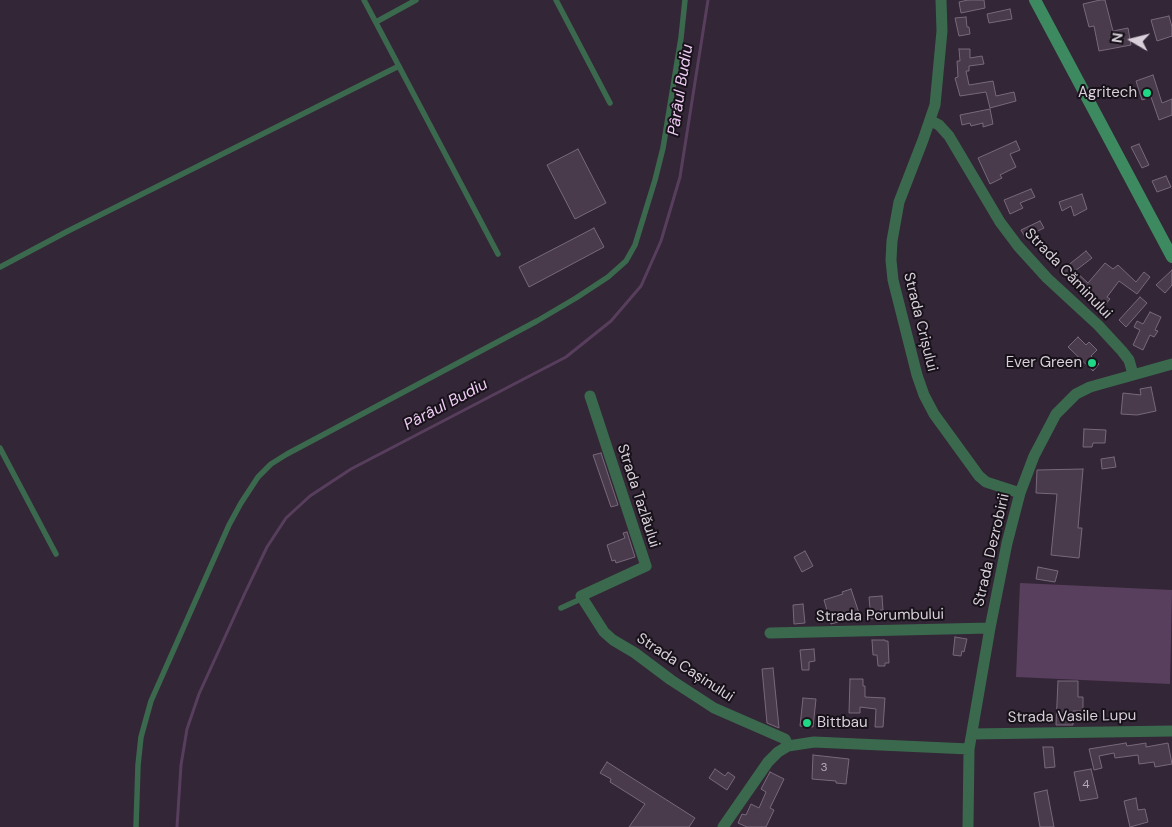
<!DOCTYPE html>
<html>
<head>
<meta charset="utf-8">
<style>
  body { margin:0 }
  #map { position:relative; width:1172px; height:827px; overflow:hidden; background:#332636; font-family:"DM Sans",sans-serif }
  canvas { display:block }
  .north { position:absolute; left:1107px; top:15px; width:50px; height:50px; -webkit-text-stroke:4px #171119; paint-order:stroke; rotate:278deg; font-size:14px; font-weight:700; line-height:20px; text-align:center; color:#d8cfda }
  .north::after { content:''; display:block; margin:auto; width:18px; height:22px; background:#d8cfda; clip-path:polygon(50% 0,100% 100%,50% 72%,0 100%) }
</style>
</head>
<body>
<div id="map">
<canvas width="1172" height="827"></canvas>
<div class="north">N</div>
</div>
<script>
const context = document.querySelector('canvas').getContext('2d');
context.lineJoin = 'round';
function fillPath(path, color) { context.fillStyle = color; context.fill(path, 'evenodd'); }
const toPath = rows => new Path2D(rows.map(r => 'M' + r).join(''));
function trace(path, color, width, dash) { context.strokeStyle = color; context.lineWidth = width; context.lineCap = dash ? 'butt' : 'round'; context.setLineDash(dash || []); context.stroke(path); }
function drawText(font, color, halo, rows, align = 'center') {
  context.font = font + ' "DM Sans",sans-serif'; context.lineWidth = 4; context.setLineDash([]); context.textBaseline = 'middle'; context.strokeStyle = halo; context.fillStyle = color; for (const [text, x, y, turn = 0] of rows) {
    context.save(); context.translate(x, y); context.rotate((+turn || 0) * Math.PI / 180); context.textAlign = isNaN(turn) ? turn : align; if (halo) context.strokeText(text, 0, 0); context.fillText(text, 0, 0); context.restore();
  }
}
fillPath(toPath([
  [1020,583,1172,590,1170,684,1016,677]
]), '#593f5e');
trace(toPath([
  [177,827,181,765,187,729,199,694,245,593,267,547,286,518,310,496,351,469,566,357,611,321,641,286,661,241,680,177,708,0]
]), '#583e5d', 3);
const building = toPath([
  [968,0,984,0,985,8,961,13,959,2,968,0],
  [1100,0,1105,0,1113,31,1128,28,1131,45,1099,51,1094,26,1089,27,1083,4,1100,0],
  [1010,9,1012,19,989,23,987,14,1010,9],
  [1169,16,1172,27,1172,36,1157,41,1151,20,1169,16],
  [966,17,967,27,969,27,970,34,959,36,955,18,966,17],
  [959,49,970,49,970,58,982,56,984,64,969,66,969,71,966,71,969,85,993,81,996,96,1014,92,1016,101,990,108,986,92,960,96,955,78,958,77,957,61,960,61,959,49],
  [1153,75,1162,103,1172,99,1172,115,1159,120,1151,97,1142,100,1136,81,1153,75],
  [990,109,993,124,983,127,983,123,971,126,970,123,962,125,960,115,990,109],
  [1016,141,1020,150,1010,154,1016,167,1000,175,1002,178,990,184,978,158,1016,141],
  [1139,144,1149,165,1142,168,1131,147,1139,144],
  [578,149,606,203,575,219,547,165,578,149],
  [1166,176,1171,187,1157,192,1152,181,1166,176],
  [1031,189,1035,197,1020,203,1023,208,1010,214,1004,200,1031,189],
  [1082,194,1087,209,1074,216,1071,206,1062,211,1059,202,1082,194],
  [1040,221,1044,228,1025,237,1021,230,1040,221],
  [594,228,604,247,529,287,519,267,594,228],
  [1086,251,1092,258,1075,271,1088,283,1105,263,1113,269,1118,265,1136,282,1144,272,1150,277,1137,294,1119,281,1107,297,1110,299,1103,307,1089,295,1087,298,1061,271,1086,251],
  [1172,270,1172,285,1165,293,1156,285,1172,270],
  [1140,297,1147,303,1126,327,1119,320,1140,297],
  [1150,312,1161,317,1155,330,1158,331,1154,337,1150,335,1143,350,1133,345,1140,330,1134,327,1137,321,1143,324,1150,312],
  [1078,337,1086,345,1089,342,1097,350,1091,356,1099,364,1093,371,1068,347,1078,337],
  [1151,387,1156,411,1137,415,1121,414,1123,393,1141,395,1140,389,1151,387],
  [1084,429,1106,430,1105,443,1093,443,1092,447,1083,447,1084,429],
  [601,453,618,505,611,507,593,455,601,453],
  [1114,457,1116,467,1102,469,1101,459,1114,457],
  [1083,469,1078,528,1082,528,1079,558,1051,555,1057,494,1036,493,1037,470,1083,469],
  [627,532,635,557,616,563,615,560,612,561,607,545,625,538,623,533,627,532],
  [805,551,813,566,802,572,794,557,805,551],
  [1038,567,1058,571,1055,582,1036,579,1038,567],
  [851,589,860,616,831,624,824,600,843,594,842,592,851,589],
  [882,596,883,610,880,610,881,618,871,619,869,597,882,596],
  [803,604,805,623,794,624,793,605,803,604],
  [955,637,967,639,964,652,962,651,961,656,953,655,955,637],
  [872,640,885,640,885,641,888,641,889,663,885,663,885,666,878,666,877,655,873,655,872,640],
  [814,649,815,661,809,662,809,670,802,670,800,650,814,649],
  [773,668,779,728,767,723,762,669,773,668],
  [850,679,863,679,863,686,865,686,865,697,885,698,883,727,875,727,876,709,860,707,860,713,849,713,850,679],
  [1058,681,1078,681,1078,697,1083,697,1083,711,1073,711,1073,725,1056,725,1058,681],
  [803,698,816,699,813,727,800,726,803,698],
  [1126,743,1127,746,1146,743,1146,747,1168,743,1172,764,1155,767,1154,762,1139,764,1138,755,1115,758,1114,753,1099,756,1102,768,1094,770,1089,749,1126,743],
  [1043,747,1053,747,1055,767,1045,768,1043,747],
  [813,755,849,759,846,784,836,783,836,781,812,779,813,755],
  [607,762,695,818,689,827,629,827,645,804,610,782,611,779,600,773,607,762],
  [715,769,725,776,728,772,735,777,727,790,709,778,715,769],
  [1091,769,1098,798,1080,801,1074,772,1091,769],
  [770,772,784,779,770,808,774,810,766,827,747,827,738,823,742,814,746,815,751,804,759,808,766,792,761,789,770,772],
  [1047,790,1054,827,1040,827,1034,793,1047,790],
  [1136,798,1138,810,1145,809,1148,822,1130,827,1124,801,1136,798]
]);
fillPath(building, '#493b4c');
trace(building, '#78687b', 1);
trace(toPath([
  [364,0,498,254],
  [556,0,610,103],
  [376,22,416,0],
  [0,267,68,231,399,66],
  [0,448,56,554],
  [561,608,583,598],
  [136,827,138,765,141,737,151,701,229,525,241,503,258,477,271,464,287,454,537,321,576,298,608,277,626,261,635,245,655,180,663,148,681,38,685,0]
]), '#3b694e', 5.5);
trace(toPath([
  [941,0,942,31,935,105,923,140,899,202,892,241,891,260,893,280,917,375,924,395,934,414,979,476,986,482,1020,493],
  [931,121,939,125,949,136,1000,222,1018,246,1047,278,1098,325,1122,351,1129,360,1133,374],
  [590,396,646,566,581,596,604,632,613,640,635,653,671,680,714,708,785,739,788,746],
  [770,633,990,628],
  [972,734,1172,731],
  [723,827,768,762,778,752,788,746,814,742,969,749],
  [968,827,969,749,990,628,1007,543,1020,493,1034,456,1056,414,1076,394,1090,387,1172,364]
]), '#3b694e', 11);
trace(toPath([
  [1035,0,1172,257]
]), '#3e8a60', 12);
for (const [x, y, r, color] of [
  [1147,93,5,"#1fd887"],
  [1092,363,5,"#1fd887"],
  [807,723,5,"#1fd887"]
]) { const dot = new Path2D(); dot.arc(x, y, r, 0, 2 * Math.PI); context.fillStyle = color; context.fill(dot); trace(dot, '#171119', 2); }
drawText('12px', '#b4aab6', null, [
  ["3",824,768],
  ["4",1086,785]
]);
drawText('15px', '#d8cfda', '#171119', [
  ["Agritech",1137,93],
  ["Ever Green",1082,363],
  ["Bittbau",817,723,"left"]
], 'right');
drawText('15px', '#d8cfda', '#171119', [
  ["Strada Căminului",1068,274,46],
  ["Strada Crișului",920,322,76],
  ["Strada Tazlăului",638,496,72],
  ["Strada Dezrobirii",992,550,-77],
  ["Strada Porumbului",880,616,-1],
  ["Strada Cașinului",685,668,33],
  ["Strada Vasile Lupu",1072,717,-1]
]);
drawText('italic 16px', '#f0cbf6', '#171119', [
  ["Pârâul Budiu",681,90,-81],
  ["Pârâul Budiu",446,405,-28]
]);
</script>
</body>
</html>
